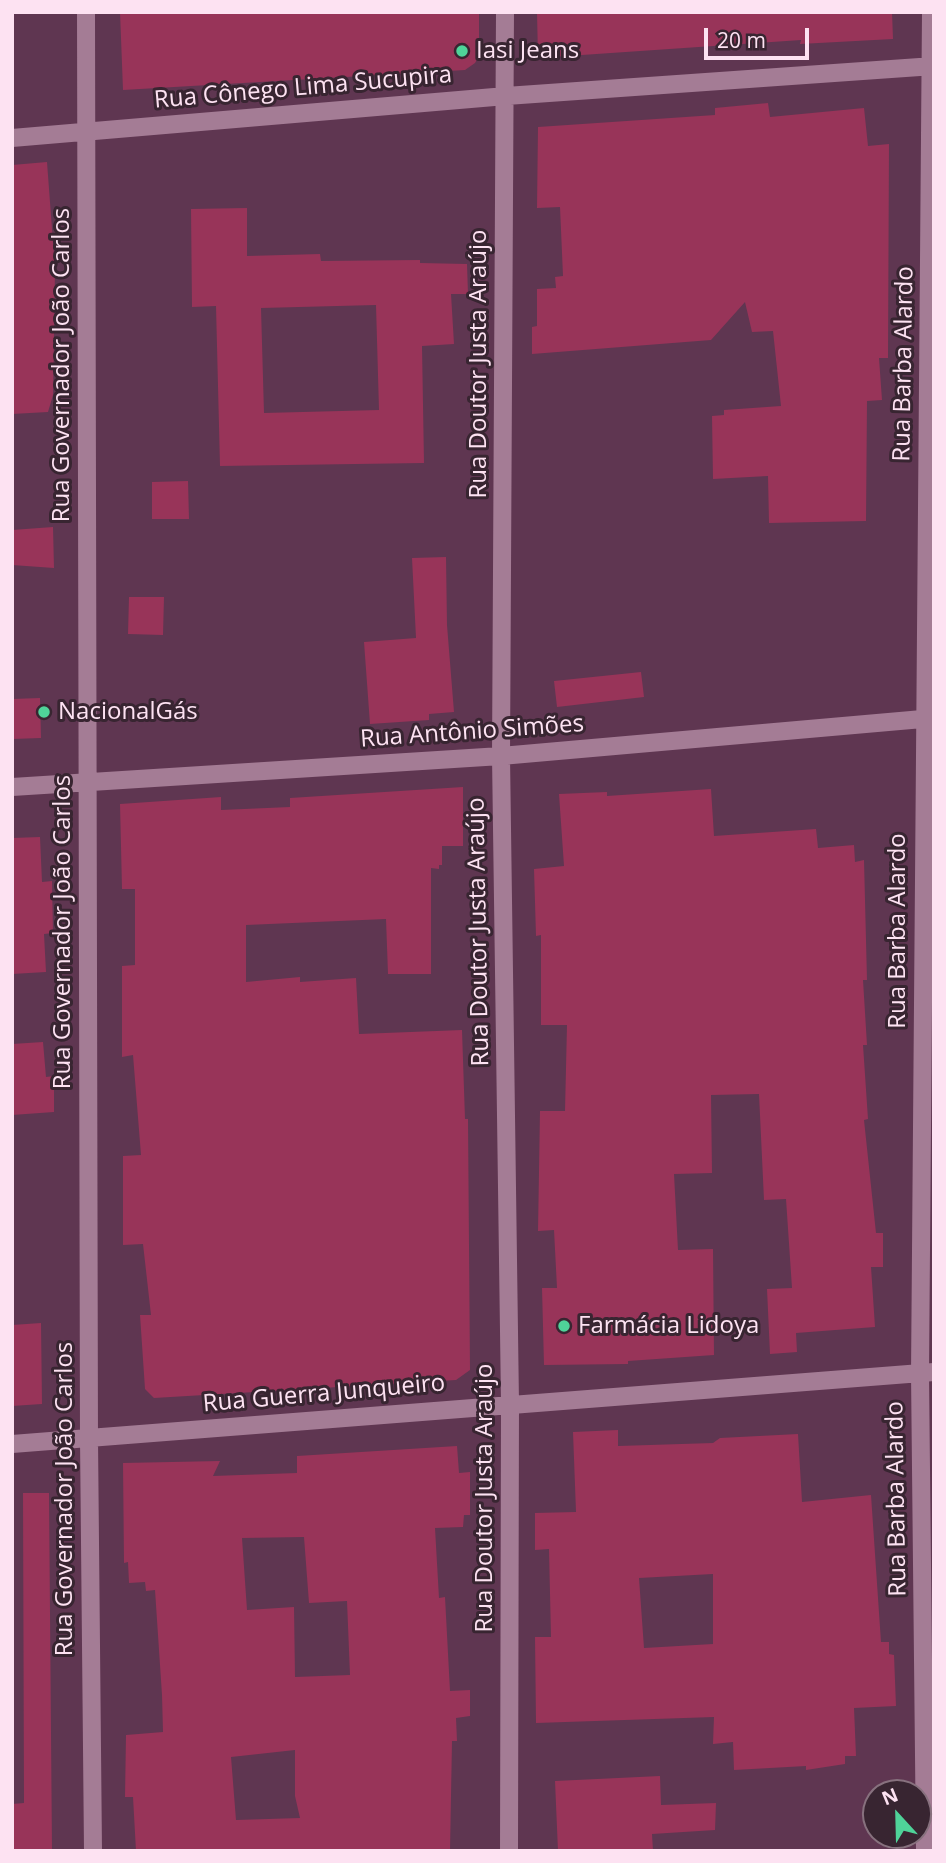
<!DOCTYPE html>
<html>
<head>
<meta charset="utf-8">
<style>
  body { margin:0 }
  #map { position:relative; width:946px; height:1863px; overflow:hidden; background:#5f3651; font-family:"Open Sans",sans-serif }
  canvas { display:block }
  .frame { position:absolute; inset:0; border:14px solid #fde2f2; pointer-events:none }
  .north { position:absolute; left:862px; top:1779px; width:70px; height:70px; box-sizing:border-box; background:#382531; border:2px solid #87717e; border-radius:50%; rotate:338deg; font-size:19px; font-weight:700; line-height:28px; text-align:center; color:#fde2f2 }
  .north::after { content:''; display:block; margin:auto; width:24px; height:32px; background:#4fd399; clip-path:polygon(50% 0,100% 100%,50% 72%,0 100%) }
  .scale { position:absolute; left:704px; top:28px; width:105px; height:32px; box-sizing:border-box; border:4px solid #fde2f2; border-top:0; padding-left:9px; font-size:21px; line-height:24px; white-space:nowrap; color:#fde2f2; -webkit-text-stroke:5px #382531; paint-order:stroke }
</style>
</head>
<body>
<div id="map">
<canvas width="946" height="1863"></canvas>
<div class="frame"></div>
<div class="north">N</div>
<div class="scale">20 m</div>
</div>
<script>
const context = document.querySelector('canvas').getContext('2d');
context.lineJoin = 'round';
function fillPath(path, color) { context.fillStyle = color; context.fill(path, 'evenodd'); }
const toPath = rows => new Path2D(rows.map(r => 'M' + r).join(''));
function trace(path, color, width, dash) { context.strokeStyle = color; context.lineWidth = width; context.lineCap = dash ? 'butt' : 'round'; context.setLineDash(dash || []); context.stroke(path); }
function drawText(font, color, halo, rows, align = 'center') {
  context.font = font + ' "Open Sans",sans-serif'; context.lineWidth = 6; context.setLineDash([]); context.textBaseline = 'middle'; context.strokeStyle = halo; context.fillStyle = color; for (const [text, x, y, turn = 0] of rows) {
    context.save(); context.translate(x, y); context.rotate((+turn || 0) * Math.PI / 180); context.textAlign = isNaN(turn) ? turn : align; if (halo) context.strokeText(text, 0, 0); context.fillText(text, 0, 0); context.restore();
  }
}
fillPath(toPath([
  [120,12,479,12,479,56,475,63,465,70,123,90],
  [537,12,892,12,893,39,800,44,801,40,538,58],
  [768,103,770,117,864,108,868,146,889,144,888,358,879,358,882,400,867,401,866,521,769,523,768,476,713,479,712,416,724,415,724,410,781,406,773,331,752,332,745,302,711,340,532,354,532,327,537,326,537,289,556,288,555,277,563,276,560,207,537,208,538,127,715,115,715,108],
  [47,162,55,269,53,395,48,412,12,414,12,165],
  [247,208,247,256,320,254,321,261,420,260,420,263,467,264,468,294,451,294,454,344,422,346,424,463,220,466,216,306,192,307,191,209],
  [376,305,379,410,264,413,261,308],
  [188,481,189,519,152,519,152,482],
  [53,527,54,568,12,565,12,530],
  [446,557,447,625,454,712,429,714,429,720,370,724,364,642,416,638,412,558],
  [129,597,164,597,163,635,128,634],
  [641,672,644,697,557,707,554,681],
  [40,698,41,738,12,739,12,699],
  [463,787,463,846,442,846,442,865,439,865,439,869,431,868,431,974,388,974,386,919,246,925,246,982,300,977,300,982,356,978,359,1034,462,1030,465,1119,468,1119,470,1370,456,1380,154,1398,145,1389,140,1315,151,1315,143,1244,123,1245,123,1156,141,1155,133,1055,122,1057,122,966,135,965,135,889,122,889,120,804,221,797,221,810,290,807,290,798],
  [711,789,714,836,816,829,818,848,854,845,855,862,864,860,867,980,863,980,867,1045,863,1045,868,1119,864,1120,876,1233,883,1233,883,1267,871,1267,875,1327,796,1333,797,1352,770,1354,767,1289,792,1288,786,1199,764,1200,759,1094,711,1095,712,1173,674,1174,678,1250,713,1249,714,1355,628,1361,628,1364,544,1365,542,1288,557,1288,554,1230,538,1231,540,1111,565,1111,567,1025,541,1025,541,935,536,936,534,869,564,866,559,794,607,792,607,796],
  [40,837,42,882,52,881,53,933,44,934,46,972,12,974,12,838],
  [43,1042,46,1077,54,1076,54,1112,12,1115,12,1044],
  [41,1323,42,1404,12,1406,12,1325],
  [618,1430,618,1446,713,1443,720,1438,798,1434,802,1502,871,1495,881,1642,889,1642,889,1654,894,1655,896,1706,854,1708,856,1756,845,1756,845,1764,806,1770,806,1766,734,1770,733,1742,713,1744,714,1717,536,1723,535,1637,551,1637,549,1549,535,1550,535,1513,576,1512,573,1432],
  [713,1574,713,1644,644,1648,639,1578],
  [457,1446,459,1473,470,1472,470,1515,464,1515,463,1527,435,1528,439,1598,445,1597,450,1691,470,1690,470,1716,456,1718,457,1741,452,1741,450,1851,136,1851,133,1797,125,1797,126,1735,163,1732,162,1695,155,1590,146,1591,145,1582,129,1583,128,1562,124,1563,123,1463,220,1461,213,1476,297,1473,297,1456],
  [304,1537,309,1603,347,1601,350,1675,295,1677,294,1607,247,1610,242,1538],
  [295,1750,295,1796,300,1818,236,1820,231,1757],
  [23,1493,49,1493,52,1851,12,1851,12,1804,24,1803],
  [660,1776,661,1805,716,1803,715,1830,652,1834,653,1851,558,1851,555,1781]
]), '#983459');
trace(toPath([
  [86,12,89,1439,93,1851],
  [505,12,501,756,510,1403,509,1851],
  [12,138,506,96,934,66],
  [12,787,501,756,934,718],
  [12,1444,934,1372],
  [925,1851,920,1373,931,12]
]), '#a47c95', 18);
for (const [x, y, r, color] of [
  [462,51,7,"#4fd399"],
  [44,712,7,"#4fd399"],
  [564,1326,7,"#4fd399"]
]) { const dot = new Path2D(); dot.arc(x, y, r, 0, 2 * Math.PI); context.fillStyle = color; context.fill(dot); trace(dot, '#382531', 2.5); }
drawText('24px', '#fde2f2', '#382531', [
  ["Iasi Jeans",476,51],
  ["NacionalGás",58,712],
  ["Farmácia Lidoya",578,1326]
], 'left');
drawText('24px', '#fde2f2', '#382531', [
  ["Rua Cônego Lima Sucupira",303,88,-5],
  ["Rua Doutor Justa Araújo",479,364,-90],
  ["Rua Barba Alardo",904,364,-89],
  ["Rua Governador João Carlos",62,365,-90],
  ["Rua Antônio Simões",472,732,-4],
  ["Rua Barba Alardo",898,931,-90],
  ["Rua Governador João Carlos",63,932,-90],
  ["Rua Doutor Justa Araújo",479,932,-91],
  ["Rua Guerra Junqueiro",324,1394,-5],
  ["Rua Doutor Justa Araújo",485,1498,-90],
  ["Rua Governador João Carlos",65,1499,-90],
  ["Rua Barba Alardo",897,1499,-91]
]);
</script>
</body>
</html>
